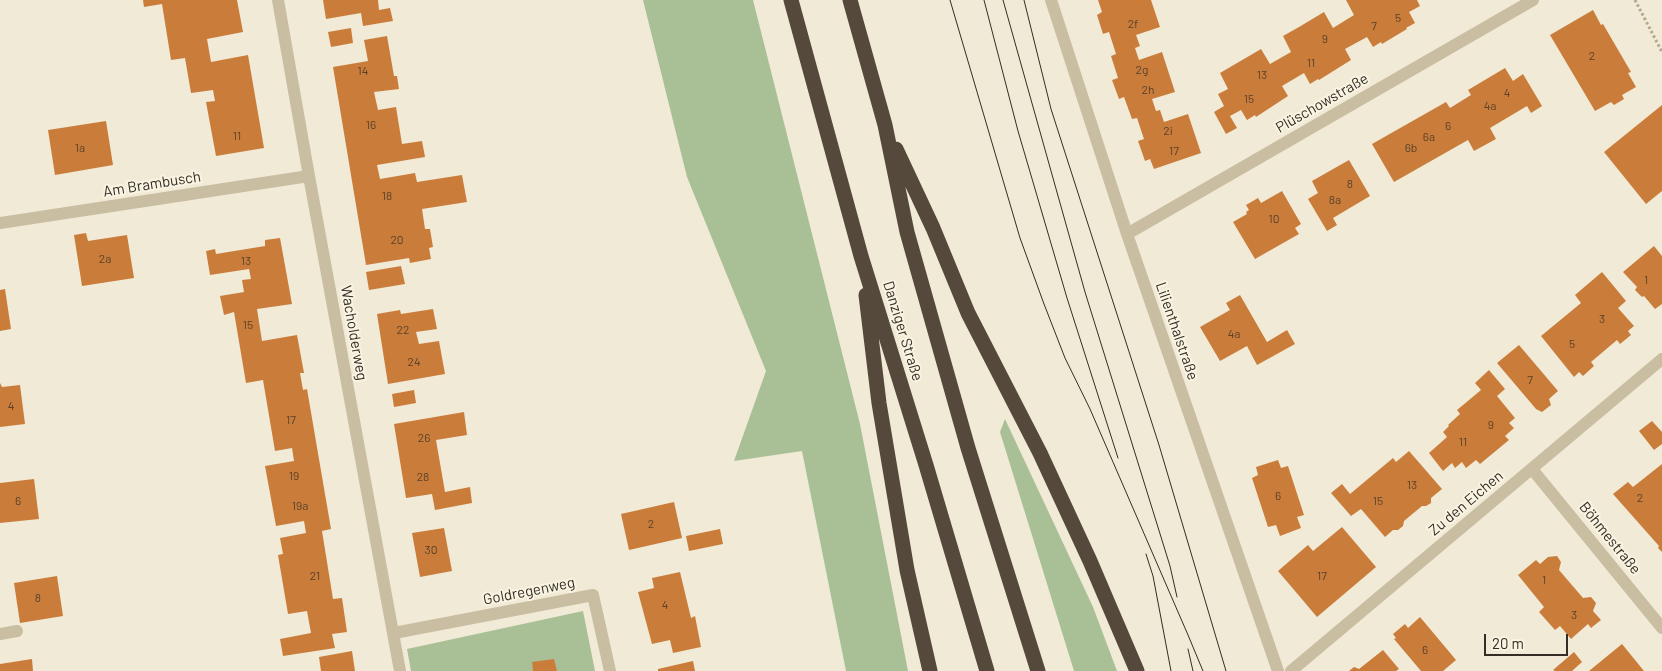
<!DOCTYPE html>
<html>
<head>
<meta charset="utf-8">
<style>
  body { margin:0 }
  #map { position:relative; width:1662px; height:671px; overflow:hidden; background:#f1ead6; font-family:Barlow,sans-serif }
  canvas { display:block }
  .scale { position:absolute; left:1484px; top:634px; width:84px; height:22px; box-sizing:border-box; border:2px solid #332d25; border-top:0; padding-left:6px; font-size:15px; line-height:18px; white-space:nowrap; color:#332d25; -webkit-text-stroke:4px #f9f4e2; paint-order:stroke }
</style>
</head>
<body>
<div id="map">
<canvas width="1662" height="671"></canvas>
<div class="scale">20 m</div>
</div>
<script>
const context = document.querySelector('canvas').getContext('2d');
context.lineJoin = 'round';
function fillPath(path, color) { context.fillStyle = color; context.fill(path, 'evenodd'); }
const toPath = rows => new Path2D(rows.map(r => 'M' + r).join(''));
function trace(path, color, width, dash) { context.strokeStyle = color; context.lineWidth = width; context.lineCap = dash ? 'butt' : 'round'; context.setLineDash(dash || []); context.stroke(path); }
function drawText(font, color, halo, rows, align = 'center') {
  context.font = font + ' Barlow,sans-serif'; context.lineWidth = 4; context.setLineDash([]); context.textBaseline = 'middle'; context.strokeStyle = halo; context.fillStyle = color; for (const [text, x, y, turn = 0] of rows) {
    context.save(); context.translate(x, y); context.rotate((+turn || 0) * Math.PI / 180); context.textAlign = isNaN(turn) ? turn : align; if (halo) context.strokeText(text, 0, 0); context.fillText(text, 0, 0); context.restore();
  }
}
fillPath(toPath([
  [643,0,753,0,860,424,908,671,846,671,802,451,734,461,766,371,687,177],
  [1005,419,1093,607,1117,671,1074,671,1000,432],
  [583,611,595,671,411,671,407,649]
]), '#a9c096');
fillPath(toPath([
  [143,0,237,0,243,32,207,39,211,62,248,55,264,148,216,156,206,102,215,101,213,90,191,93,185,58,171,60,162,4,144,7],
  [323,0,378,0,379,10,390,8,393,21,363,26,361,13,326,19],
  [1098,0,1151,0,1160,27,1136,35,1140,46,1135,48,1139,60,1162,52,1175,92,1152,99,1156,111,1160,110,1164,122,1188,114,1201,153,1154,169,1150,159,1145,161,1138,141,1144,139,1137,118,1132,119,1124,97,1119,99,1112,80,1118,78,1111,56,1116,54,1109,32,1103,34,1097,15,1102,12],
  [1346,0,1417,0,1420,6,1409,12,1415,23,1406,28,1407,29,1382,44,1381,42,1373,47,1367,37,1345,49,1351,60,1319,80,1318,79,1310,84,1304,73,1282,86,1288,96,1256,117,1255,115,1247,120,1241,110,1230,116,1237,128,1226,134,1214,112,1224,106,1218,94,1228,89,1220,73,1261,49,1270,64,1291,52,1283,36,1299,27,1324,12,1333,28,1354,15],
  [1593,10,1601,25,1603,24,1631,72,1628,73,1636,87,1622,95,1624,99,1614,105,1611,102,1595,111,1550,35],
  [351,28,353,43,331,47,328,32],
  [387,36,394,76,397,76,399,89,374,92,378,110,396,107,402,144,422,141,425,157,377,165,380,179,415,173,417,182,462,175,467,202,422,209,425,229,430,229,433,247,429,248,431,259,410,263,409,258,366,265,333,67,368,61,364,40],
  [1505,68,1513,81,1523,74,1542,106,1531,113,1527,106,1490,128,1496,139,1474,151,1468,140,1394,182,1372,144,1446,102,1450,108,1471,95,1468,90],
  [1662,105,1662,191,1646,204,1604,152],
  [106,121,113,165,55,175,48,130],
  [1349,160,1370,196,1333,218,1337,225,1327,231,1308,199,1318,193,1312,181],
  [1282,191,1301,224,1295,228,1299,234,1255,259,1233,222,1247,214,1246,212,1249,210,1246,205,1258,198,1261,203],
  [86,233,88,241,127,235,134,278,82,286,74,235],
  [280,238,292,304,257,309,262,341,297,335,304,373,300,373,303,390,307,389,331,529,322,531,333,599,342,598,347,632,332,634,335,648,283,656,280,639,311,633,307,611,288,614,278,555,283,554,280,538,306,533,304,521,276,526,265,466,294,461,292,448,275,451,263,380,246,383,234,312,224,315,220,296,244,292,242,280,251,279,249,269,210,275,206,251,215,249,216,254,265,246,265,240],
  [1654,246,1662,256,1662,304,1655,309,1644,296,1642,297,1635,290,1637,287,1623,272],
  [401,266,405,284,369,290,366,272],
  [1602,272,1626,301,1618,308,1634,326,1628,331,1631,335,1620,344,1617,340,1591,362,1594,366,1583,376,1579,372,1574,377,1541,336,1581,303,1575,295],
  [5,289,11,329,0,331,0,290],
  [1240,295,1267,342,1287,330,1295,344,1257,365,1247,346,1220,361,1200,327,1230,310,1226,303],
  [433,309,437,329,416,332,419,344,439,341,445,374,388,384,377,314,400,310,401,314],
  [1519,345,1558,391,1549,399,1551,405,1542,412,1536,409,1497,363],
  [1489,370,1505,389,1497,396,1515,418,1509,423,1514,428,1505,436,1509,440,1480,464,1476,460,1466,468,1462,462,1455,468,1452,463,1443,471,1429,453,1447,437,1443,432,1449,426,1448,425,1460,414,1457,410,1481,390,1475,383],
  [0,383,2,387,20,385,25,424,0,427],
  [414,390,416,403,394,407,392,394],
  [464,412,467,435,436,440,445,492,470,487,472,503,435,510,432,494,406,498,394,424],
  [1652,421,1662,432,1662,444,1654,450,1639,431],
  [1409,451,1442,489,1431,498,1431,503,1426,506,1422,506,1404,521,1403,526,1398,530,1393,530,1385,537,1361,509,1351,516,1331,493,1342,484,1350,494,1393,458,1396,462],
  [1278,460,1281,468,1288,466,1304,515,1297,517,1301,528,1280,536,1276,525,1268,527,1252,478,1258,475,1256,467],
  [1662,464,1662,552,1658,548,1659,546,1613,494,1628,482,1633,487],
  [34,479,39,519,0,523,0,483],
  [674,502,682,538,629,550,621,514],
  [1342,527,1376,567,1317,617,1278,571,1308,545,1313,551],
  [444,528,452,571,420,577,412,533],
  [720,529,723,544,689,551,686,536],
  [1557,556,1561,562,1559,570,1583,598,1591,597,1596,603,1593,611,1601,620,1591,628,1588,624,1571,639,1560,626,1555,630,1539,612,1544,607,1518,575,1536,560,1540,564,1548,557],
  [680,572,691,618,695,616,701,647,673,653,670,640,652,644,638,592,654,588,652,578],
  [57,576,63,616,20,623,14,583],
  [1420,617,1456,660,1443,671,1421,671,1394,639,1396,638,1393,634,1405,624,1408,628],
  [1622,644,1644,671,1589,671],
  [1383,650,1399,669,1396,671,1349,671,1354,667,1359,669],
  [352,651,355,671,321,671,319,657],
  [1574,652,1582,662,1572,671,1555,671,1553,670],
  [32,659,33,671,0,671,0,664],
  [554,659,557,671,533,671,532,662],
  [693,661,695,671,658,671,658,669]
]), '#ca7d3b');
trace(toPath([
  [1635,0,1662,52]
]), '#b5a78c', 3, [2.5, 2.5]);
trace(toPath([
  [278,0,309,176,400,671],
  [1051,0,1127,234,1278,671],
  [0,223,309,176],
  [1127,234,1533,0],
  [1532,469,1662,628],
  [394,633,593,595,610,671],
  [0,634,17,631],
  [1291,671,1662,359]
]), '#c9bda2', 12);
trace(toPath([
  [791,0,861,256,926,465,987,671],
  [850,0,885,125,907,232,968,448,1038,671],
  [896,149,933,228,968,313,1040,453,1090,561,1137,671],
  [866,295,879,403,907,570,930,671]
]), '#55493b', 15);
trace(toPath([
  [950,0,1020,238,1044,304,1065,358,1090,409,1188,635,1203,671],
  [984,0,1018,131,1067,298,1118,458],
  [1003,0,1085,292,1170,566,1177,597],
  [1024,0,1051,109,1159,445,1226,671],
  [1146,554,1153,576,1171,671],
  [1188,649,1193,671]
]), '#332d25', 1);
drawText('12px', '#59412a', null, [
  ["5",1398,18],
  ["2f",1133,24],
  ["7",1374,26],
  ["9",1325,39],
  ["2",1592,56],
  ["11",1311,63],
  ["2g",1142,70],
  ["14",363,71],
  ["13",1262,75],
  ["2h",1148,90],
  ["4",1507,93],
  ["15",1249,99],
  ["4a",1490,106],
  ["16",371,125],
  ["6",1448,126],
  ["2i",1168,131],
  ["11",237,136],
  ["6a",1429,137],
  ["1a",80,148],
  ["6b",1411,148],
  ["17",1174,151],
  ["8",1350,184],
  ["18",387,196],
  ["8a",1335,200],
  ["10",1274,219],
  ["20",397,240],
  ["2a",105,259],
  ["13",246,261],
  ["1",1646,280],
  ["3",1602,319],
  ["15",248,325],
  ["22",403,330],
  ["4a",1234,334],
  ["5",1572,344],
  ["24",414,362],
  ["7",1530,380],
  ["4",11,406],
  ["17",291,420],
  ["9",1491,425],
  ["26",424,438],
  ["11",1463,442],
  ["19",294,476],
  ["28",423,477],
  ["13",1412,485],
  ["6",1278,496],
  ["2",1640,498],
  ["6",18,501],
  ["15",1378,501],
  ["19a",300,506],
  ["2",651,524],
  ["30",431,550],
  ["21",315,576],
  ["17",1322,576],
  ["1",1544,580],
  ["8",38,598],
  ["4",665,605],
  ["3",1574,615],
  ["6",1425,650]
]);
drawText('15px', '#332d25', '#f9f4e2', [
  ["Plüschowstraße",1322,103,-30],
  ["Am Brambusch",152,184,-9],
  ["Danziger Straße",903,331,73],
  ["Lilienthalstraße",1177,331,71],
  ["Wacholderweg",354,333,80],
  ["Zu den Eichen",1466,503,-40],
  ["Böhmestraße",1610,538,51],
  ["Goldregenweg",529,591,-11]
]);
</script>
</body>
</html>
